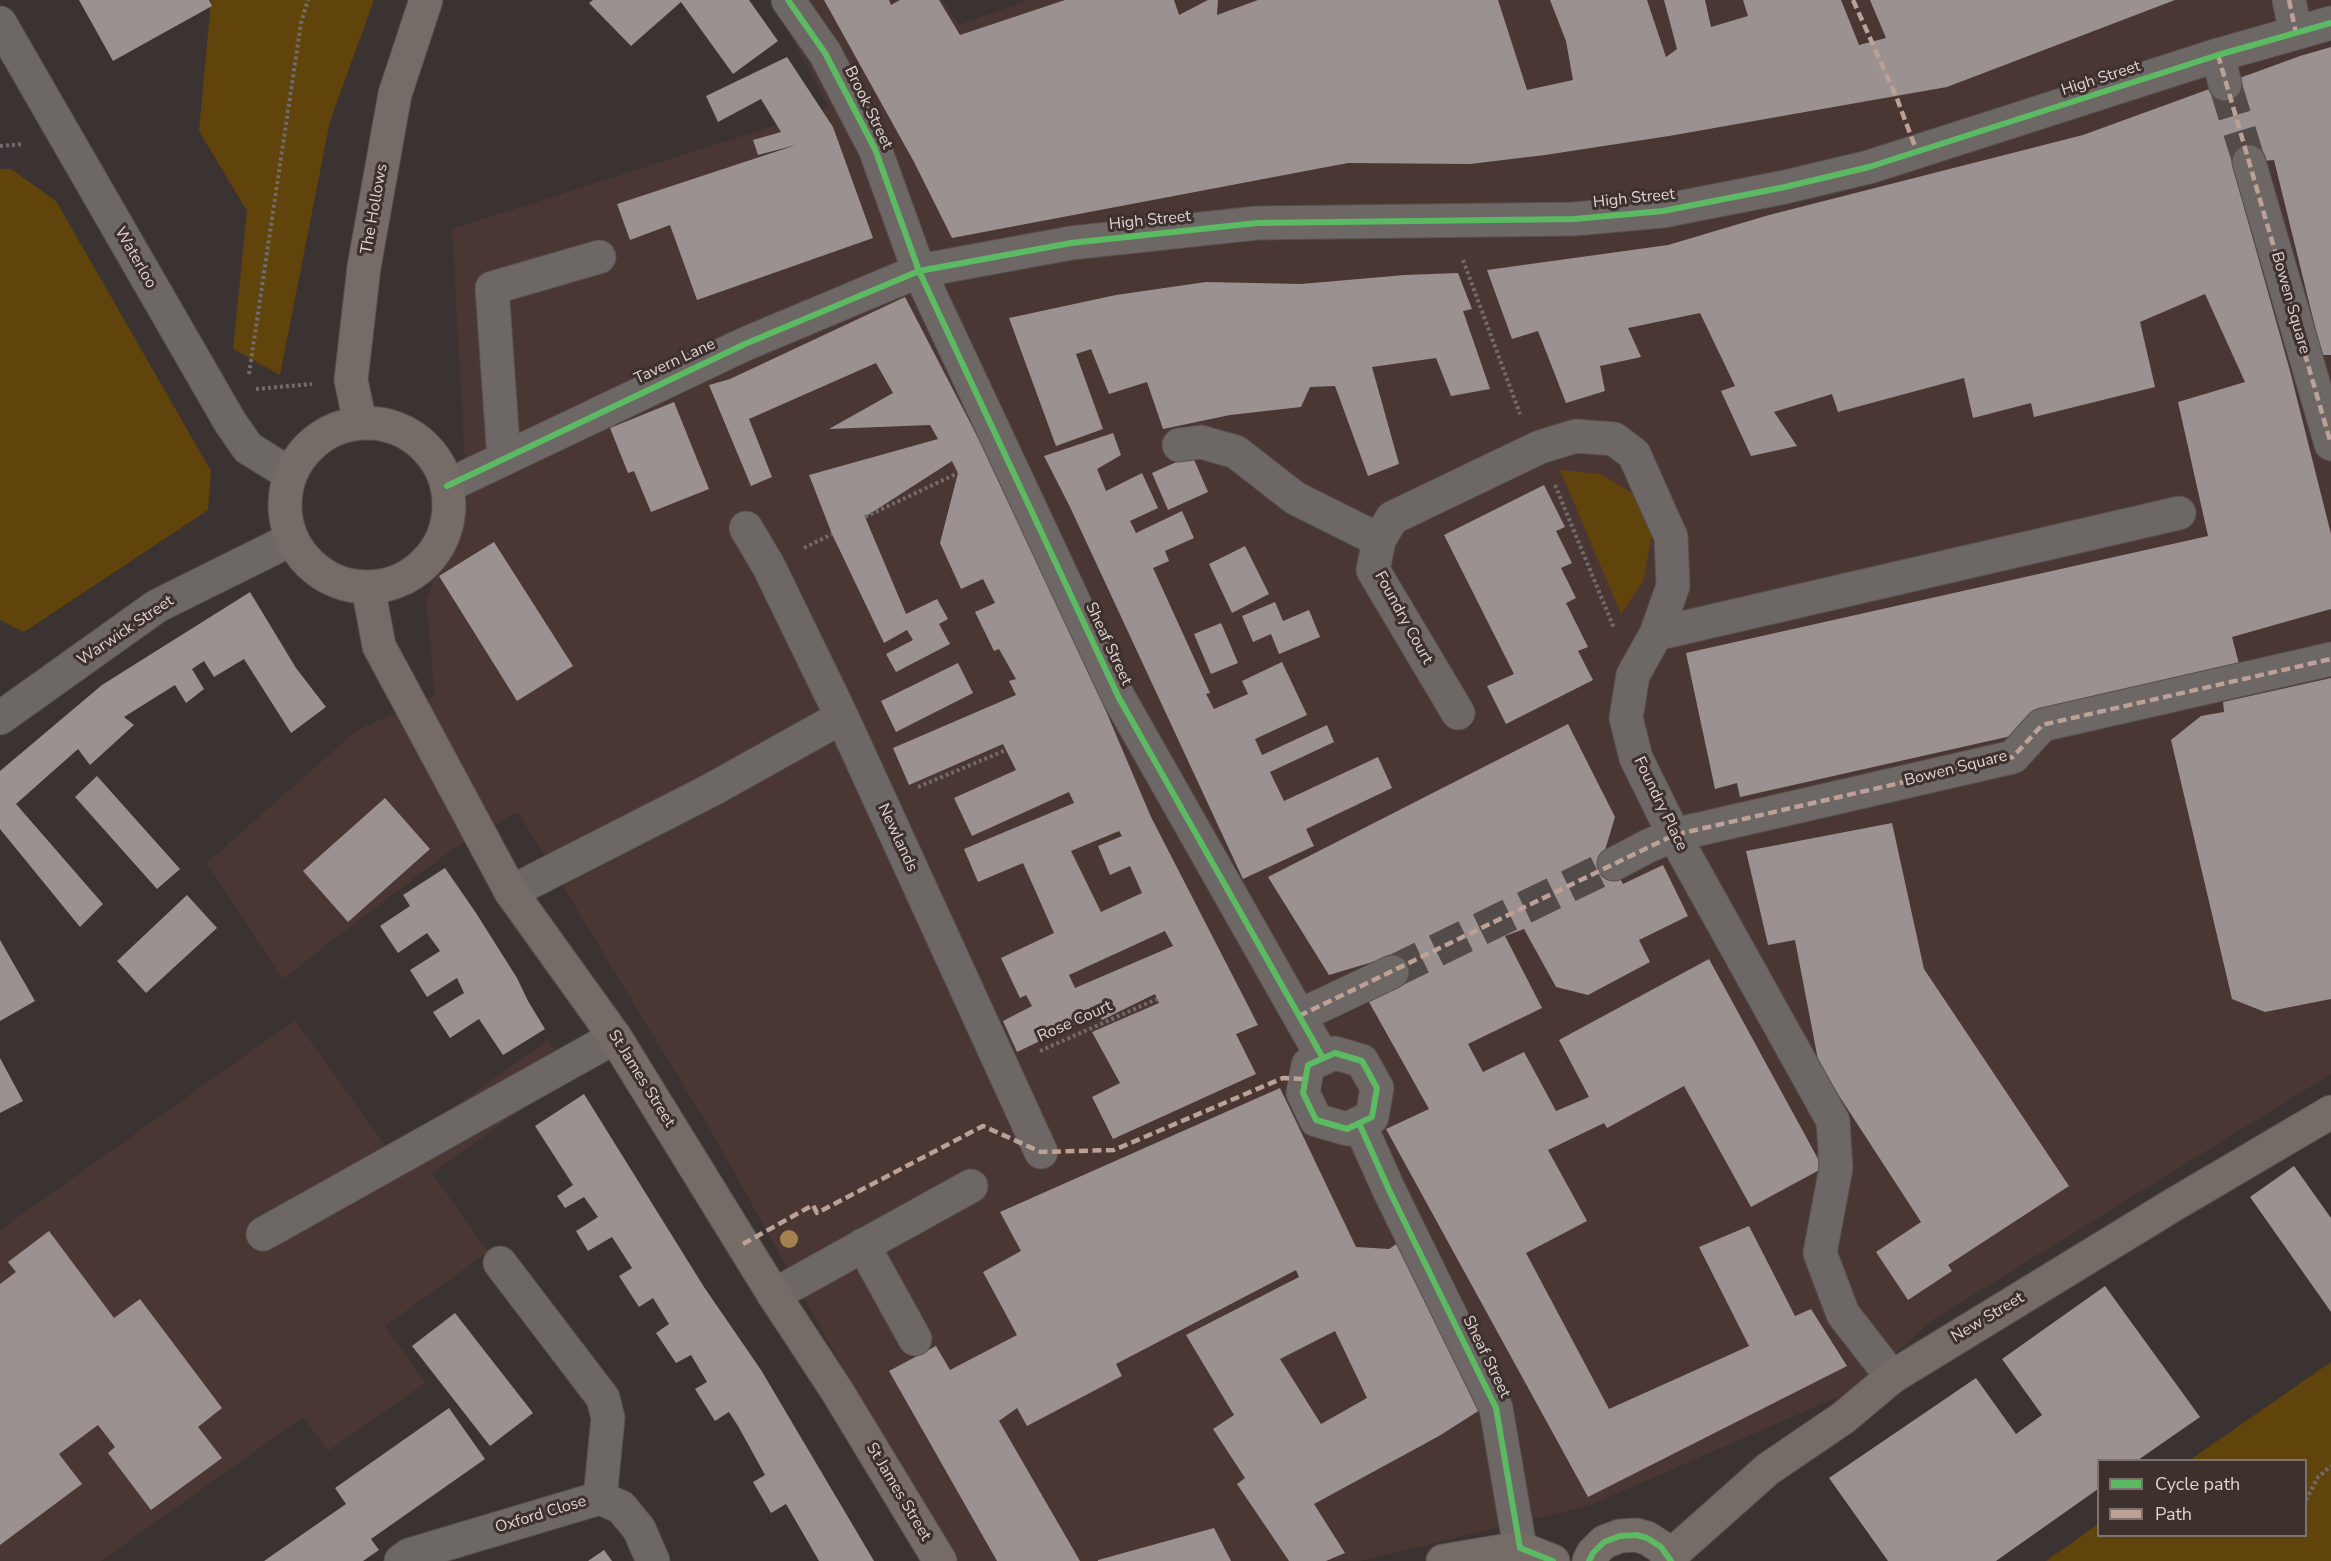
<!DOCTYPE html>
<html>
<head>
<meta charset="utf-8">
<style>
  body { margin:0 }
  #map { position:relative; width:2331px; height:1561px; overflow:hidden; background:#3a3331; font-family:"Nunito Sans",sans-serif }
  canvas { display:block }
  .legend { position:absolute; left:2097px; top:1459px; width:210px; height:78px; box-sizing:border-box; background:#3e302d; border:2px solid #7e726f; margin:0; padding:8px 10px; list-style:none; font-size:18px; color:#ded5d3 }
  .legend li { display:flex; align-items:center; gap:12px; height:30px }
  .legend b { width:30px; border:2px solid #7e726f }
</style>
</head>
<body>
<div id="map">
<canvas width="2331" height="1561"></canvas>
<ul class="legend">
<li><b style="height:8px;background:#5cba63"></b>Cycle path</li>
<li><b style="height:8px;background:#bda197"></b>Path</li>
</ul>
</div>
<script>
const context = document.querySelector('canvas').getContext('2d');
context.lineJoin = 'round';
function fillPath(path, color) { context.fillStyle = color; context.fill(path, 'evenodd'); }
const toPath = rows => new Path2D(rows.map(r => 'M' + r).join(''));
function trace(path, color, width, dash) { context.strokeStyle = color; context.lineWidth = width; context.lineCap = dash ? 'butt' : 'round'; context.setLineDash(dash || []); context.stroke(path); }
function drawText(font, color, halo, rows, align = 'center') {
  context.font = font + ' "Nunito Sans",sans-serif'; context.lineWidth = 6; context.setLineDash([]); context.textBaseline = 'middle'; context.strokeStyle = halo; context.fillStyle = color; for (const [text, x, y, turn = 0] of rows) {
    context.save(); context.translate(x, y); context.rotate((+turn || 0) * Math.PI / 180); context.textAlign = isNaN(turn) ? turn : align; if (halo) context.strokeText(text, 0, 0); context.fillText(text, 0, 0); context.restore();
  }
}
fillPath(toPath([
  [772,0,942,0,959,25,1028,0,2331,0,2331,1074,1934,1319,1852,1391,1588,1506,1360,1561,951,1561,711,1131,518,812,451,850,282,979,207,863,357,730,435,696,426,600,467,497,452,229,829,108],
  [295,1020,390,1152,548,1040,572,1074,432,1173,488,1252,385,1326,425,1383,328,1451,303,1417,101,1561,0,1561,0,1230]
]), '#4a3734');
fillPath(toPath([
  [211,0,374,0,330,121,280,375,233,349,247,211,199,131],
  [0,169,11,169,56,201,211,471,208,510,24,632,0,620],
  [1560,470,1601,474,1633,494,1652,534,1643,581,1621,614],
  [2331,1362,2331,1561,2046,1561,2098,1524,2098,1536,2306,1536,2306,1460,2190,1460]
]), '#61440b');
fillPath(toPath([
  [79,0,209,0,212,6,113,61],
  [593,0,749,0,778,41,733,74,681,2,631,46,589,3],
  [824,0,889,0,891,5,900,0,939,0,960,35,1065,0,1174,0,1179,15,1208,0,1218,0,1217,15,1258,0,1498,0,1527,90,1573,80,1566,41,1550,0,1647,0,1666,57,1677,49,1664,0,1705,0,1711,27,1748,16,1743,0,1841,0,1859,45,1886,38,1870,0,2175,0,1947,87,1669,136,1545,155,1470,164,1348,163,952,238,914,162],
  [2331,47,2331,355,2322,355,2274,160,2232,164,2290,371,2331,534,2331,609,2232,637,2240,668,2029,732,1740,797,1737,783,1715,789,1686,653,2208,536,2178,402,2245,382,2205,294,2140,322,2155,387,2034,417,2031,403,1973,418,1964,378,1838,412,1832,394,1774,412,1797,446,1751,456,1721,391,1735,386,1700,313,1628,328,1641,357,1600,366,1605,391,1566,403,1538,331,1512,339,1487,270,1668,245,1769,215,2083,135,2300,56],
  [787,57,833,127,873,238,697,300,670,225,630,240,617,204,796,145,758,155,753,140,781,132,761,99,718,122,706,96],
  [1458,273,1472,309,1463,311,1490,389,1451,396,1436,358,1372,367,1399,464,1368,476,1335,386,1310,387,1301,407,1230,415,1163,429,1147,382,1109,394,1091,349,1076,354,1103,429,1056,446,1009,318,1116,295,1206,282,1301,284,1405,275],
  [905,297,988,457,1100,697,1151,817,1258,1025,1236,1034,1256,1074,1113,1139,1092,1097,1120,1083,1092,1032,1159,1003,1155,994,1102,1020,1098,1013,1017,1052,1003,1021,1032,1006,1026,995,1020,998,1001,958,1054,933,1023,863,978,882,964,849,1074,803,1069,792,972,836,954,798,1016,770,1003,744,909,785,893,748,1016,695,1009,681,1016,679,999,649,994,651,975,612,995,603,983,579,961,589,940,543,958,473,952,461,865,517,906,614,937,599,948,619,939,624,950,644,896,672,886,654,913,640,907,630,884,643,832,534,809,475,938,439,930,425,829,429,893,393,876,363,749,419,772,477,751,486,709,385,730,379],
  [1119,831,1122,836,1098,846,1110,875,1130,866,1142,893,1101,912,1071,851],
  [1165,931,1173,946,1075,988,1069,975],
  [674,402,709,489,651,512,634,471,628,473,610,428],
  [1113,433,1121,455,1097,469,1106,491,1142,473,1158,508,1130,521,1136,533,1182,511,1194,538,1165,551,1169,561,1153,568,1210,693,1206,694,1214,709,1248,694,1242,681,1282,662,1307,715,1255,739,1262,755,1327,725,1334,742,1270,772,1284,801,1378,757,1392,788,1306,829,1314,846,1243,879,1070,507,1044,456],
  [1192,455,1208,492,1168,510,1152,473],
  [1544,485,1565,527,1556,531,1572,563,1561,568,1576,598,1566,603,1588,647,1578,651,1593,680,1506,724,1487,686,1514,674,1444,535],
  [494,542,573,666,517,701,439,576],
  [1245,546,1269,594,1232,613,1209,564],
  [250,592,296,668,326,707,291,733,244,659,214,677,204,661,192,669,204,689,186,703,175,685,124,717,134,725,90,765,78,749,16,804,103,904,80,927,0,829,0,771,102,685],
  [1275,602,1283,621,1309,610,1320,637,1279,654,1271,634,1253,642,1242,616],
  [1221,623,1238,663,1211,674,1194,634],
  [958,663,973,693,896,732,881,701],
  [2331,678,2331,999,2265,1012,2232,999,2171,740,2201,716,2224,712,2223,702],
  [1568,724,1615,817,1605,850,1623,884,1663,865,1688,916,1639,940,1650,962,1588,995,1556,987,1524,929,1505,936,1542,1008,1468,1044,1483,1072,1524,1052,1556,1111,1589,1097,1559,1040,1709,959,1823,1168,1751,1207,1684,1086,1607,1128,1604,1123,1548,1150,1587,1221,1526,1253,1609,1409,1749,1346,1699,1247,1749,1226,1795,1316,1811,1309,1847,1366,1588,1497,1386,1129,1429,1109,1369,1002,1401,985,1386,958,1329,975,1268,877],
  [97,776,180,869,157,889,75,797],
  [385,798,430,849,348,922,303,871],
  [1892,823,1924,969,2069,1186,1948,1265,1952,1271,1908,1300,1876,1252,1921,1222,1819,1065,1795,940,1768,945,1746,851],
  [445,868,476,913,517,978,528,1001,545,1029,503,1055,479,1019,450,1038,433,1012,464,993,457,978,427,997,410,970,440,951,427,933,398,953,380,926,410,906,403,895],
  [187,895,217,928,146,993,117,961],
  [0,940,35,1001,0,1021],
  [0,1058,23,1101,0,1113],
  [1280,1088,1356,1247,1389,1249,1398,1243,1483,1408,1439,1436,1314,1504,1345,1553,1326,1561,1289,1561,1237,1484,1245,1478,1213,1429,1234,1415,1186,1335,1299,1277,1296,1270,1116,1364,1122,1376,1027,1426,1017,1408,999,1421,1080,1561,997,1561,889,1371,936,1346,950,1370,1017,1335,983,1272,1021,1251,1000,1212],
  [1335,1331,1367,1398,1321,1424,1280,1359],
  [584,1094,704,1287,761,1370,874,1561,819,1561,786,1504,771,1513,753,1482,765,1475,738,1426,729,1412,715,1421,695,1389,707,1382,691,1355,676,1363,656,1333,669,1324,653,1298,639,1307,619,1276,632,1268,612,1237,588,1251,576,1231,598,1217,584,1197,565,1208,557,1196,573,1185,535,1126],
  [2294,1166,2331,1218,2331,1312,2250,1197],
  [49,1231,114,1318,140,1299,222,1408,198,1427,222,1458,151,1510,108,1453,115,1447,98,1425,59,1454,82,1484,0,1545,0,1284,16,1272,8,1262],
  [2105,1286,2200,1417,2138,1460,2098,1460,2098,1489,1996,1561,1888,1561,1829,1478,1976,1378,2016,1434,2042,1415,2002,1359],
  [455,1313,533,1413,490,1446,412,1346],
  [449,1408,485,1459,371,1539,379,1550,363,1561,264,1561,346,1504,335,1488],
  [1214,1528,1231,1561,1098,1561,1098,1560],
  [604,1550,612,1561,588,1561]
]), '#9c9191');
trace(toPath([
  [2225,84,2249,162],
  [1392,972,1614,864]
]), '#534b49', 33, [33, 16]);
const minor = toPath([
  [788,0,825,53,875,149,919,271,1119,698,1323,1058],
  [2289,0,2296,33],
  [0,23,230,422,248,448,290,474],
  [2218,55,2225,84],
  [2249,162,2331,444],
  [1179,445,1201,442,1236,452,1295,498,1379,540],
  [504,459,492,288,599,257],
  [447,486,745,344,919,271,1071,243,1257,223,1574,219,1663,211,1785,187,1869,167,2218,55,2331,23],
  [746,528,768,565,842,717,1041,1152],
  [1656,634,2179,513],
  [1458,713,1373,570,1379,540,1392,518,1540,447,1576,436,1614,439,1634,454,1671,537,1673,586,1656,634,1633,675,1626,718,1636,758,1674,835,1833,1121,1836,1168,1820,1253,1843,1314,1892,1377],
  [0,718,157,606,292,539],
  [1614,864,1648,846,1674,835,2013,757,2042,725,2331,659],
  [511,892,711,790,842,717],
  [1299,1016,1392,972],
  [1335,1053,1362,1061,1377,1088,1372,1117,1347,1129,1316,1120,1303,1093,1308,1065,1335,1053],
  [1359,1123,1389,1190,1496,1408,1520,1548],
  [263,1234,615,1037],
  [863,1245,915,1339],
  [500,1263,603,1398,608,1418,600,1498],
  [774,1295,971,1186],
  [401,1561,409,1555,600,1498,621,1507,639,1529,653,1561]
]);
const major = toPath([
  '285 505a82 82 0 1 1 164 0a82 82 0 1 1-164 0Z',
  [360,423,351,380,364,267,395,94,426,0],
  [368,587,379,646,511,892,615,1037,774,1295,837,1391,940,1561],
  [1669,1557,1768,1469,1843,1418,1892,1377,2173,1205,2331,1112],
  [1443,1561,1520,1548,1553,1561],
  [1589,1561,1593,1553,1604,1542,1620,1536,1636,1535,1647,1538,1661,1547,1671,1561]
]);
trace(minor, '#57504f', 35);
trace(major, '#57504f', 35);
trace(toPath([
  [0,146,23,144],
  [1463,260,1520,414],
  [249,374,301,23,308,0],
  [256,389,312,384],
  [1555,485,1614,628],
  [865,517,958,473],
  [804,548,832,534],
  [918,787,1006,750],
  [1040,1051,1157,999],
  [2306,1500,2318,1477,2331,1466]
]), '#716c6b', 4, [3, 3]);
trace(minor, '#6d6866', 33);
trace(major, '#766c67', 33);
trace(toPath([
  [1853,0,1896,96,1917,152],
  [2289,0,2296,33],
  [2218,55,2331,444],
  [1299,1016,1674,835,2013,757,2042,725,2331,659],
  [743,1244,813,1205,817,1213,983,1126,1041,1152,1114,1150,1283,1078,1305,1079]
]), '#bda197', 4.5, [9, 4.5]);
trace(toPath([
  [788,0,825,53,875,149,919,271,1119,698,1323,1058],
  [447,486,745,344,919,271,1071,243,1257,223,1574,219,1663,211,1785,187,1869,167,2218,55,2331,23],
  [1335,1053,1362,1061,1377,1088,1372,1117,1347,1129,1316,1120,1303,1093,1308,1065,1335,1053],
  [1359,1123,1389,1190,1496,1408,1520,1548,1553,1561],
  [1589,1561,1593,1553,1604,1542,1620,1536,1636,1535,1647,1538,1661,1547,1671,1561]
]), '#5cba63', 6);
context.fillStyle = '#a4824f';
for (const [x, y] of [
  [789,1239]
]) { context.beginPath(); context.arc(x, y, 9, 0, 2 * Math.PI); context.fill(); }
drawText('16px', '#ded5d3', '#3e302d', [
  ["High Street",2101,79,-18],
  ["Brook Street",868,108,64],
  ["High Street",1634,199,-6],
  ["The Hollows",375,209,-80],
  ["High Street",1150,221,-6],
  ["Waterloo",135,258,60],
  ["Bowen Square",2290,303,74],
  ["Tavern Lane",675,362,-25],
  ["Foundry Court",1403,618,61],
  ["Warwick Street",126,631,-34],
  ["Sheaf Street",1108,644,65],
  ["Bowen Square",1956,769,-14],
  ["Foundry Place",1660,804,64],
  ["Newlands",897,838,65],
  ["Rose Court",1075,1022,-24],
  ["St James Street",641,1079,58],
  ["New Street",1988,1318,-31],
  ["Sheaf Street",1486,1357,64],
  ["St James Street",898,1492,59],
  ["Oxford Close",541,1515,-17]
]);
</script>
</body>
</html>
